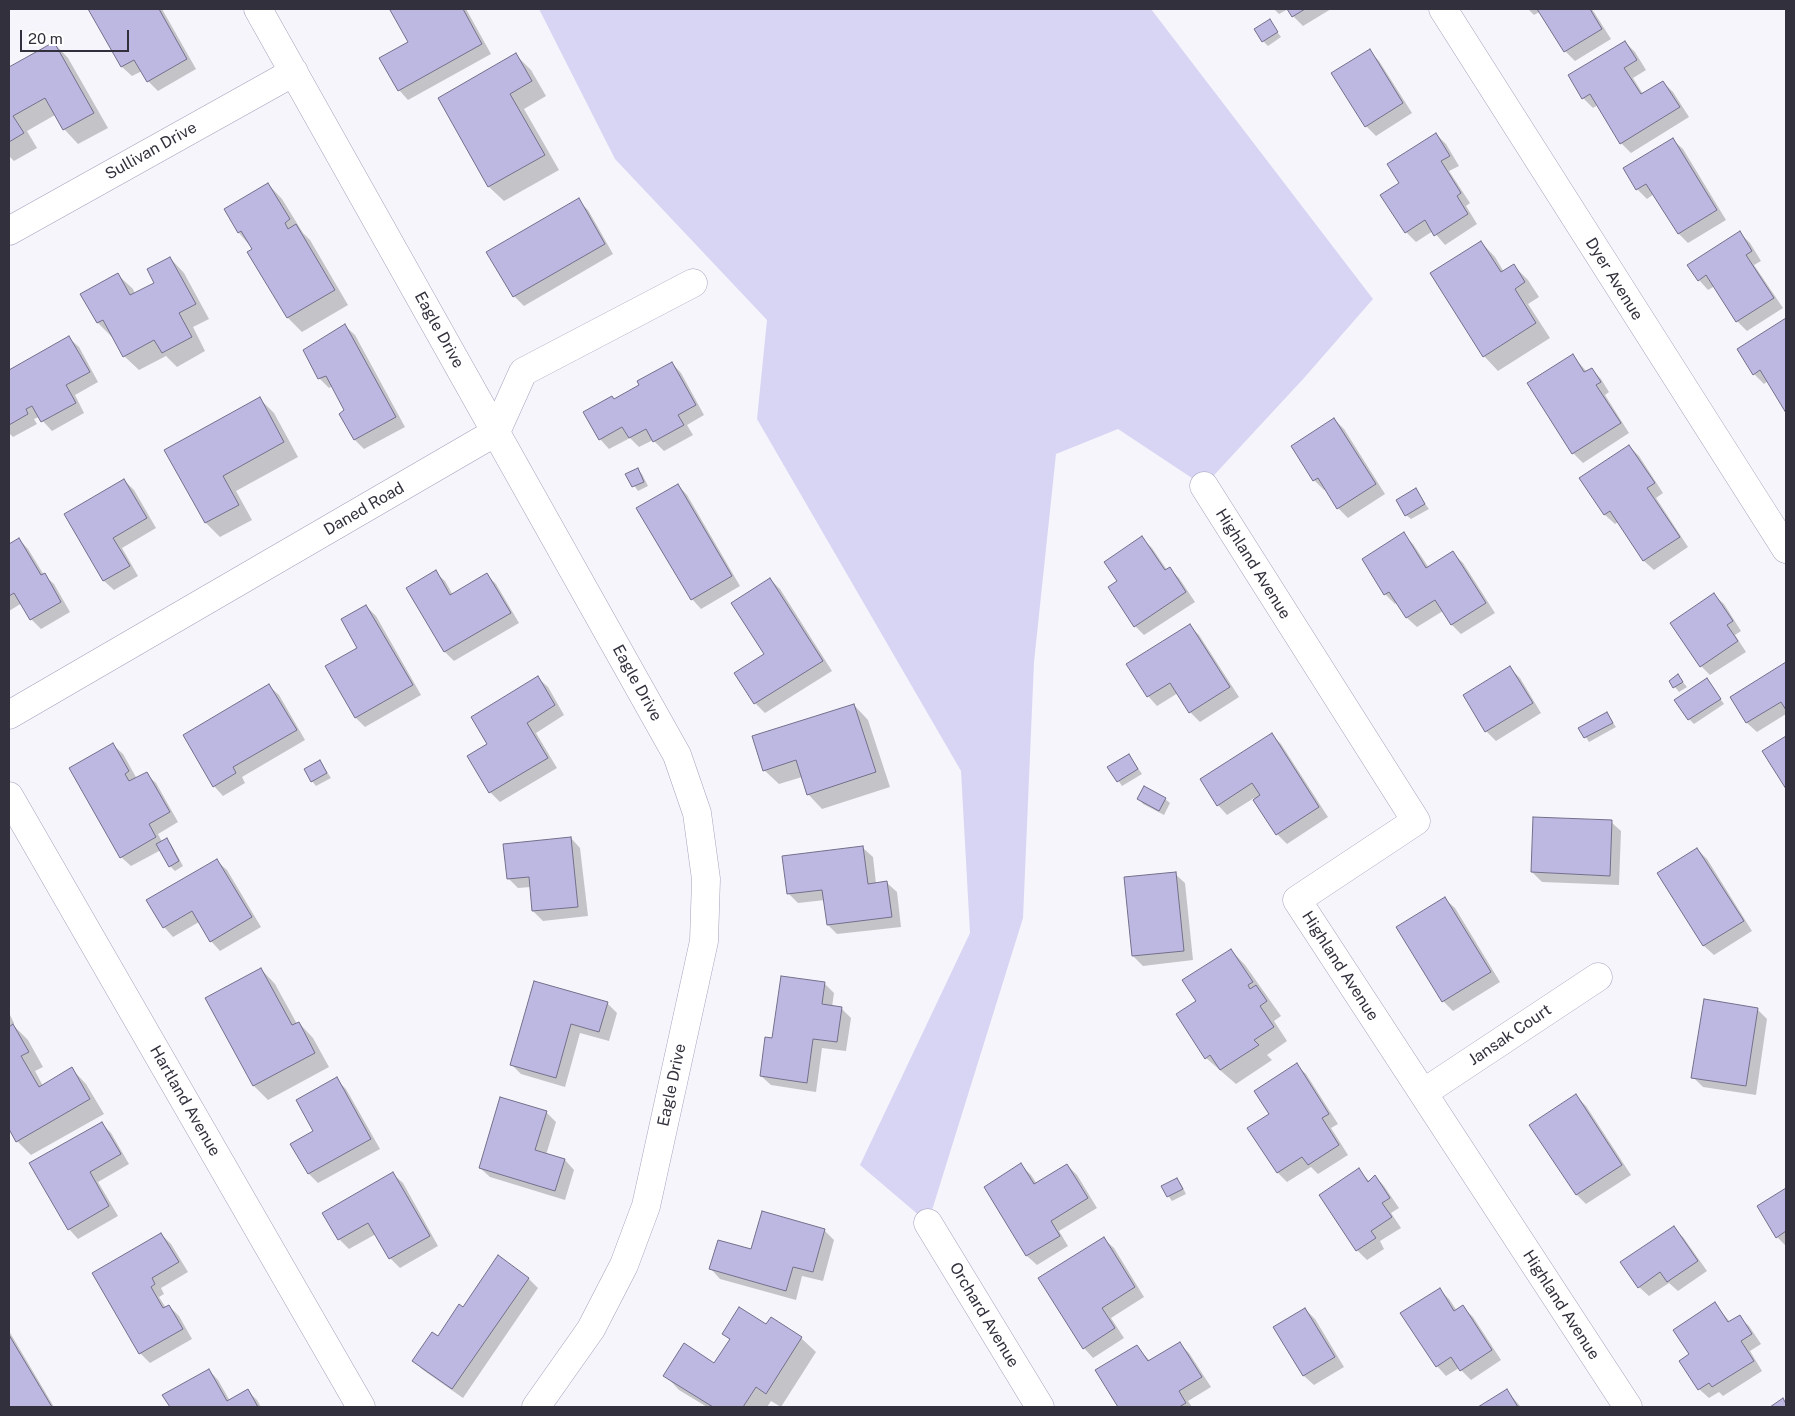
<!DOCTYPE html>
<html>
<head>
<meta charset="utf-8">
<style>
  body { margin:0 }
  #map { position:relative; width:1795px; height:1416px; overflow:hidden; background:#f5f5fb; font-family:"Public Sans",sans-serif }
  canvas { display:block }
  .frame { position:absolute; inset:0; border:10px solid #32303c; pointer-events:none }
  .scale { position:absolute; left:20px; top:30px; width:109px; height:22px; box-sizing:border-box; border:2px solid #32303c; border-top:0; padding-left:6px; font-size:15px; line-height:18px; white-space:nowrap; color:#32303c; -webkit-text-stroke:4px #fff; paint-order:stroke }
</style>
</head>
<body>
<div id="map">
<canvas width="1795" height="1416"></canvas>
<div class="frame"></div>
<div class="scale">20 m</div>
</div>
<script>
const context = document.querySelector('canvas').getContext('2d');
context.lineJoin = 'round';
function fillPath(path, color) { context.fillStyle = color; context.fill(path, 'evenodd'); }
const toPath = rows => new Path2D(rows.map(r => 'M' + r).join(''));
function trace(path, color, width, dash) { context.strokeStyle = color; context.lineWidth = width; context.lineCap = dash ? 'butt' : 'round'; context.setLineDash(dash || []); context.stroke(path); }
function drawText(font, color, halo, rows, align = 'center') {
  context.font = font + ' "Public Sans",sans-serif'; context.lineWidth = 4; context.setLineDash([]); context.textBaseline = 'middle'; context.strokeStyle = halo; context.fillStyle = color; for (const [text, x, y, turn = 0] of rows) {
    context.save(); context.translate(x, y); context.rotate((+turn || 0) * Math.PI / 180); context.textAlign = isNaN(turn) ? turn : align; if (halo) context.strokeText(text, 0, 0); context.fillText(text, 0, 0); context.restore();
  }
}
fillPath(toPath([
  [539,9,1151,9,1373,299,1304,378,1204,486,1118,429,1056,454,1034,662,1023,918,928,1223,860,1165,970,933,961,771,757,419,767,320,615,159]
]), '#d8d5f4');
fillPath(toPath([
  [90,9,162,9,196,69,158,91,148,81,142,71,132,76,122,67],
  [395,9,466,9,491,54,408,100,399,90,409,42,391,11],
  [1274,9,1288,9,1279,14],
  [1289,9,1331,9,1303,26,1293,16],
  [1528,9,1592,9,1611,39,1575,61,1565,51,1541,11,1534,15],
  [1269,21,1281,37,1268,46,1263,41],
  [1625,42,1635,52,1646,70,1633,78,1643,94,1663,82,1673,92,1689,117,1631,153,1621,143,1598,105,1593,108,1583,98,1570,76],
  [54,43,68,58,108,128,78,144,64,129,55,115,27,131,37,148,14,161,9,156,9,69],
  [1370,51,1379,61,1412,113,1376,136,1366,126],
  [516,55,531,70,546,96,524,109,559,170,504,201,489,187,439,99],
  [1436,134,1446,144,1459,166,1449,171,1470,203,1466,206,1477,224,1445,245,1433,231,1416,242,1406,232,1401,183],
  [1673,140,1683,149,1726,220,1688,243,1679,234,1654,194,1647,199,1637,189],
  [268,184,282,199,303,233,310,240,348,305,302,332,288,318,249,252,253,249,239,233],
  [578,200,588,210,613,254,524,306,514,296],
  [1740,233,1750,243,1761,261,1754,265,1783,308,1747,331,1737,321,1715,286,1708,290,1699,280],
  [1481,242,1495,257,1504,272,1514,266,1528,280,1539,297,1528,304,1550,338,1498,371,1484,356],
  [170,258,184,273,209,319,193,327,205,351,177,367,166,356,139,370,124,356,114,336,112,337,98,323,118,275,133,289,135,294,156,283],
  [1786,319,1786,410,1768,381,1764,384,1754,374,1738,349],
  [345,326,355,335,405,427,364,449,355,440,346,410,333,386,329,388,319,378],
  [69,338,79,347,98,382,75,395,84,413,52,431,39,417,34,419,37,424,13,437,9,433,9,371],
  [1573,356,1587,372,1592,369,1601,379,1609,392,1605,395,1629,433,1583,463,1573,453],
  [672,363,681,373,704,415,687,425,693,435,664,451,653,440,639,447,630,438,609,449,600,439,615,400,641,385],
  [259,398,274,413,298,457,236,491,252,520,220,537,206,523,165,450],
  [1334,419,1344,429,1385,494,1348,518,1338,508,1326,488,1324,490,1314,480],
  [1629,446,1639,456,1663,493,1656,498,1688,547,1654,570,1644,561,1618,522,1615,524,1605,515,1581,478],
  [638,470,642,474,648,486,638,491,627,475],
  [124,480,134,490,156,528,122,548,138,576,114,590,104,581,65,514],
  [678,485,687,495,740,586,701,609,692,599],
  [1415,490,1429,509,1411,519,1406,515],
  [1403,534,1413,544,1429,568,1453,553,1463,563,1495,613,1461,634,1452,625,1443,611,1417,627,1407,618,1397,602,1395,604,1385,594],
  [1142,538,1152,548,1167,570,1169,568,1179,578,1195,602,1144,635,1135,626,1119,582],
  [19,539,28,549,44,575,54,584,70,612,41,629,31,619,22,603,9,611,9,545],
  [435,572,445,581,453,595,487,575,496,584,519,623,454,661,445,652,407,588],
  [770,579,780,589,832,671,765,713,755,703,736,673,765,655],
  [1714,595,1724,604,1741,631,1735,635,1746,652,1710,675,1701,666],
  [366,606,376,616,421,695,365,727,356,718,359,648],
  [1190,626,1199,635,1239,697,1200,722,1190,712,1178,693,1157,706,1148,696],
  [1786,663,1786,714,1757,732,1747,723,1731,697],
  [1510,668,1520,678,1541,713,1496,741,1486,731],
  [1678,676,1687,687,1679,692,1670,681],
  [538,678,548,687,564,715,536,733,557,768,500,802,490,792,489,745],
  [1707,680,1724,704,1694,724,1689,719],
  [269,686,279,695,305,740,242,777,245,783,223,796,214,786],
  [854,705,868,720,890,787,822,809,808,794,802,777,779,784,764,770],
  [1607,714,1616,727,1589,742,1580,728],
  [1271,734,1281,744,1328,817,1287,844,1277,834,1254,798,1227,815,1218,805],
  [113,745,123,754,137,779,146,774,156,783,178,822,158,834,162,842,167,840,171,844,183,866,175,871,170,866,161,850,131,866,121,857],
  [1129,755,1142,774,1122,786,1109,767],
  [320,761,331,778,316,786,312,781],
  [1139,799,1165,799,1170,803,1164,815,1143,804],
  [1611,822,1621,831,1619,885,1542,882,1532,872],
  [571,838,580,848,588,916,543,921,533,911,531,887,518,888,508,878],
  [863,848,873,857,876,884,887,883,897,892,901,927,837,934,828,925,825,900,798,903,788,893],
  [1697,849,1707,859,1752,931,1714,955,1704,946,1659,873],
  [217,861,227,870,261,927,220,951,211,941,199,922,173,937,164,927],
  [1175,874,1185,883,1193,960,1143,966,1133,956],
  [1445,899,1455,908,1500,982,1453,1011,1443,1001,1398,928],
  [1231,950,1245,965,1281,1016,1274,1021,1287,1041,1267,1055,1272,1060,1236,1084,1206,1058,1178,1015,1197,1002],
  [261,969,275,984,297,1024,299,1023,313,1038,329,1067,268,1100,254,1086],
  [535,983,607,1003,617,1013,609,1041,580,1033,565,1087,521,1074,511,1064],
  [824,983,834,993,832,1007,841,1008,851,1018,846,1051,822,1048,816,1092,771,1085,761,1076,773,1039],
  [1757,1009,1767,1019,1756,1095,1703,1087,1693,1077],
  [9,1013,14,1023,12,1024,28,1040,43,1067,35,1071,43,1086,72,1069,86,1084,104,1114,31,1155,17,1141,9,1127],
  [1296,1065,1306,1074,1338,1124,1331,1128,1348,1155,1318,1174,1311,1167,1287,1182,1278,1173,1249,1128,1271,1114],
  [336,1079,346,1089,380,1149,318,1183,309,1174,315,1132],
  [1576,1096,1586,1106,1631,1175,1586,1204,1577,1195,1531,1125],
  [546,1112,556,1122,546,1155,565,1160,574,1170,565,1200,490,1177,480,1168],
  [101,1123,111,1133,129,1164,98,1182,118,1216,78,1239,69,1229],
  [1021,1165,1031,1175,1037,1184,1067,1165,1077,1175,1097,1208,1059,1231,1068,1246,1037,1265,1027,1256,986,1187],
  [1359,1170,1370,1182,1375,1176,1384,1186,1399,1208,1391,1213,1401,1228,1380,1241,1384,1249,1367,1260,1357,1250],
  [393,1174,403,1183,438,1246,400,1268,390,1258,376,1234,349,1249,339,1239],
  [1177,1179,1181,1184,1186,1194,1172,1201,1162,1187],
  [1786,1189,1786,1246,1777,1237,1759,1207],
  [1673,1228,1683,1237,1707,1271,1678,1291,1669,1283,1649,1296,1639,1287],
  [824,1230,834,1240,823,1281,802,1276,796,1300,720,1279,711,1269,752,1251],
  [161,1234,171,1244,188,1272,161,1288,164,1294,159,1297,166,1308,169,1306,179,1316,192,1339,150,1363,140,1353,94,1274],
  [1104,1239,1114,1248,1144,1297,1111,1318,1124,1338,1093,1358,1084,1348],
  [528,1278,538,1288,463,1398,423,1370,413,1361,438,1338,463,1308],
  [1439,1289,1449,1299,1457,1311,1463,1307,1473,1317,1501,1360,1471,1380,1459,1368,1446,1376,1437,1366],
  [1715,1304,1730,1322,1739,1317,1749,1326,1761,1344,1750,1351,1762,1371,1723,1396,1719,1392,1709,1398,1699,1389,1691,1355],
  [1305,1309,1315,1319,1344,1367,1314,1385,1304,1376,1275,1328],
  [767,1326,801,1338,816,1352,781,1407,771,1401,767,1407,707,1407,679,1390,665,1375,715,1365,730,1340,724,1334],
  [9,1331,54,1407,9,1407],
  [1179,1343,1189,1353,1211,1387,1188,1401,1192,1407,1120,1407,1097,1371,1136,1346,1150,1361],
  [209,1370,218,1380,230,1401,248,1391,257,1400,261,1407,171,1407,164,1395],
  [1507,1391,1521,1407,1481,1407]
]), '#0003');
const building = toPath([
  [88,9,159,9,187,59,147,82,134,60,121,67,88,9],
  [392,9,463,9,482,44,398,91,379,58,408,42,390,10,392,9],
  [1287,9,1305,9,1292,17,1287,9],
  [1537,9,1590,9,1602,29,1564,52,1537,9],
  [1270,19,1278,32,1262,42,1254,29,1270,19],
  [1625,41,1637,60,1624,68,1641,94,1663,81,1680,107,1620,144,1590,94,1582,99,1568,75,1625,41],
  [54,42,94,113,63,130,45,98,13,116,24,133,9,142,9,67,54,42],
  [1370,49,1403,103,1365,127,1331,73,1370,49],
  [516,53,532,81,510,94,545,155,488,187,438,98,516,53],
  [1436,133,1450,156,1441,161,1461,193,1457,196,1468,214,1434,236,1425,220,1405,233,1380,195,1399,183,1387,164,1436,133],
  [1673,138,1717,210,1678,234,1646,184,1636,190,1623,168,1673,138],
  [268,183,290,219,285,223,288,229,296,224,335,290,287,318,247,252,252,249,241,231,238,233,224,209,268,183],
  [579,198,605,244,513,297,486,252,579,198],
  [1740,231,1752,251,1746,255,1774,298,1736,322,1706,275,1698,281,1687,265,1740,231],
  [1481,241,1501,272,1514,264,1525,282,1515,289,1536,323,1483,357,1430,273,1481,241],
  [170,257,196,304,179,313,192,337,162,353,154,340,123,357,103,320,97,323,80,294,118,273,130,295,154,283,147,269,170,257],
  [1786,318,1786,413,1760,370,1753,375,1737,349,1786,318],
  [345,324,396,417,354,440,339,414,344,410,326,376,318,379,303,350,345,324],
  [69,336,90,372,66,385,76,403,41,422,32,406,26,409,28,414,9,425,9,370,69,336],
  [1573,354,1584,372,1592,368,1601,382,1596,385,1621,423,1572,454,1527,383,1573,354],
  [672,362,696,405,678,415,684,425,653,442,646,429,629,438,622,427,599,440,583,412,612,396,614,399,639,385,637,381,672,362],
  [260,397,284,442,223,476,239,505,205,523,164,450,260,397],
  [1334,418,1376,484,1337,509,1318,478,1313,481,1291,446,1334,418],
  [1629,445,1655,483,1647,488,1680,537,1643,561,1610,511,1604,515,1579,478,1629,445],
  [638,468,644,482,632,487,625,474,638,468],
  [124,479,147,518,113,538,130,566,103,581,64,514,124,479],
  [678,484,732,576,691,600,636,508,678,484],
  [1416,488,1425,504,1405,516,1396,500,1416,488],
  [1404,532,1426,568,1453,551,1486,603,1451,625,1435,600,1406,618,1389,592,1384,595,1362,559,1404,532],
  [1142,536,1165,570,1170,567,1186,592,1134,627,1108,587,1117,581,1104,562,1142,536],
  [19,538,41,575,45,573,61,602,30,620,14,593,9,596,9,544,19,538],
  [436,570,450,595,487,573,511,613,444,652,406,588,436,570],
  [770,578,823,661,754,704,734,673,764,654,731,603,770,578],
  [1714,593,1733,621,1727,625,1738,641,1700,667,1670,623,1714,593],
  [366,605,413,685,355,718,325,666,357,648,341,619,366,605],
  [1190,624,1230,687,1189,713,1170,683,1147,697,1126,664,1190,624],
  [1786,662,1786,710,1781,702,1746,723,1730,697,1786,662],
  [1510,666,1533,703,1485,732,1463,695,1510,666],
  [1678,674,1683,682,1673,688,1669,681,1678,674],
  [538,676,555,705,527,723,548,758,489,793,467,756,487,744,471,717,538,676],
  [1707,678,1721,699,1688,720,1674,700,1707,678],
  [269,684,297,730,233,767,236,773,213,787,183,735,269,684],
  [854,704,876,772,807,795,796,760,763,771,752,736,854,704],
  [1607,712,1613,723,1584,738,1578,728,1607,712],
  [1272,733,1319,807,1276,835,1253,800,1260,795,1252,783,1217,806,1200,779,1272,733],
  [1786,736,1786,789,1762,751,1786,736],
  [113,743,129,771,125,774,129,781,147,772,170,812,149,824,156,837,120,858,69,768,113,743],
  [1129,754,1138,769,1117,782,1107,767,1129,754],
  [320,760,327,773,311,782,304,769,320,760],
  [1144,786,1166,798,1159,811,1137,799,1144,786],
  [1533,817,1612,820,1610,876,1531,872,1533,817],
  [571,837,578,907,532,911,529,877,507,879,503,844,571,837],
  [167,838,179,861,169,867,156,844,167,838],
  [863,846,868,884,887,881,892,917,827,925,822,890,787,894,782,856,863,846],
  [1697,848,1744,921,1703,946,1657,873,1697,848],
  [217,859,252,917,210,942,192,911,163,928,146,900,217,859],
  [1176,872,1184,951,1132,956,1124,877,1176,872],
  [1445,897,1491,972,1442,1002,1396,927,1445,897],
  [1231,949,1253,982,1248,985,1250,989,1256,985,1267,1001,1260,1006,1274,1027,1254,1040,1259,1045,1220,1070,1210,1055,1205,1059,1176,1014,1196,1001,1182,980,1231,949],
  [261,968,292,1025,299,1022,315,1053,253,1086,205,998,261,968],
  [781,976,825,982,822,1004,842,1007,837,1042,813,1039,807,1083,760,1076,765,1037,772,1038,781,976],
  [534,981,608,1002,599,1032,571,1024,556,1078,510,1065,534,981],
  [1704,999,1758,1008,1746,1086,1691,1078,1704,999],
  [13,1024,29,1052,21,1056,39,1087,72,1067,90,1099,16,1142,9,1129,9,1027,13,1024],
  [1297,1063,1329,1114,1322,1118,1339,1145,1308,1165,1302,1157,1277,1173,1247,1128,1269,1114,1254,1091,1297,1063],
  [337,1077,371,1139,308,1174,290,1144,313,1131,296,1100,337,1077],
  [1576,1094,1622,1165,1576,1195,1529,1125,1576,1094],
  [500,1097,547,1111,535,1150,565,1159,555,1191,479,1168,500,1097],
  [102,1122,121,1154,90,1172,109,1206,68,1230,29,1163,102,1122],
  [1021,1163,1034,1184,1067,1164,1088,1198,1051,1221,1060,1236,1026,1256,984,1187,1021,1163],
  [1359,1168,1368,1182,1375,1175,1390,1198,1382,1203,1392,1217,1371,1231,1376,1238,1356,1251,1319,1195,1359,1168],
  [393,1172,430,1236,389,1259,368,1223,338,1240,322,1213,393,1172],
  [1177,1178,1183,1189,1167,1197,1161,1186,1177,1178],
  [1786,1188,1786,1231,1776,1238,1757,1206,1786,1188],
  [762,1211,825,1229,813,1272,793,1267,786,1291,709,1269,718,1240,751,1249,762,1211],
  [1674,1226,1698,1261,1667,1282,1660,1272,1638,1288,1620,1262,1674,1226],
  [161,1233,179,1262,152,1278,155,1284,151,1287,163,1308,169,1305,183,1329,139,1354,92,1273,161,1233],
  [1104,1237,1135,1287,1102,1308,1115,1328,1083,1349,1038,1278,1104,1237],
  [498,1255,529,1278,452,1389,412,1361,432,1332,438,1336,459,1304,463,1307,498,1255],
  [1440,1288,1454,1311,1463,1305,1492,1350,1460,1371,1451,1357,1436,1367,1400,1313,1440,1288],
  [1715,1302,1728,1322,1740,1315,1752,1334,1741,1341,1754,1361,1712,1387,1709,1383,1698,1390,1679,1361,1689,1354,1673,1330,1715,1302],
  [739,1307,766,1324,771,1317,802,1337,766,1394,756,1387,743,1407,713,1407,663,1376,684,1343,714,1363,730,1339,722,1334,739,1307],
  [1305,1308,1335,1357,1303,1376,1273,1327,1305,1308],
  [9,1335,52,1407,9,1407,9,1335],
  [1180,1342,1202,1377,1179,1391,1186,1403,1179,1407,1118,1407,1095,1370,1137,1345,1148,1361,1180,1342],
  [209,1369,227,1401,248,1389,258,1407,170,1407,162,1395,209,1369],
  [1507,1389,1518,1407,1478,1407,1507,1389],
  [1783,1398,1786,1404,1786,1407,1770,1407,1783,1398]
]);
fillPath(building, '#bdb8e2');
trace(building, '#736f8b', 1);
const minor = toPath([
  [258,9,677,755,697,813,706,879,704,941,646,1206,624,1265,591,1329,536,1407],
  [1443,9,1786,549],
  [9,231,294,72],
  [1204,486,1416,821,1297,900,1628,1407],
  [9,715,496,432,523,372,693,283],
  [9,796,361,1407],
  [1423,1093,1598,977],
  [928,1223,1040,1407]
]);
trace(minor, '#a4a1be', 29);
trace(minor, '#fff', 28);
drawText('16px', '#32303c', '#fff', [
  ["Sullivan Drive",151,151,-29],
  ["Dyer Avenue",1614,279,58],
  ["Eagle Drive",439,330,61],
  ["Daned Road",364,509,-30],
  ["Highland Avenue",1253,564,58],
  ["Eagle Drive",637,683,61],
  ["Highland Avenue",1340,966,57],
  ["Jansak Court",1510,1035,-34],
  ["Eagle Drive",672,1085,-78],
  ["Hartland Avenue",185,1101,60],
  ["Highland Avenue",1561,1305,57],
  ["Orchard Avenue",984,1315,59]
]);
</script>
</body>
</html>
